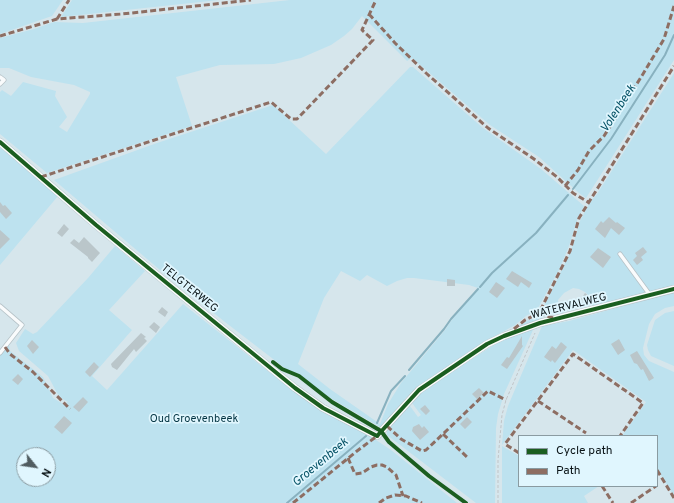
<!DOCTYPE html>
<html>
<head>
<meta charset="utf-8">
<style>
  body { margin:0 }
  #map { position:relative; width:674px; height:503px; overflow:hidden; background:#d6e6ec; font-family:Overpass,sans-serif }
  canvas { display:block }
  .legend { position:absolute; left:518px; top:435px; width:140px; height:52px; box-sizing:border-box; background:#e0f6fe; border:1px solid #8a9ba1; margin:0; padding:5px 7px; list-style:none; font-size:12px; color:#081215 }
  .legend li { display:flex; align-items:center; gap:8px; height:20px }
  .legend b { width:20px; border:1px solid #8a9ba1 }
  .north { position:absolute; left:16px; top:447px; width:40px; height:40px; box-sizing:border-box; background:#e0f6fe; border:1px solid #8a9ba1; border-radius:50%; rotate:120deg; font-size:11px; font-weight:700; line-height:16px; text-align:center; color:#081215 }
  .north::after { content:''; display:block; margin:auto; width:14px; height:18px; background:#505c60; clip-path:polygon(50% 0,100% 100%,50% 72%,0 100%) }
</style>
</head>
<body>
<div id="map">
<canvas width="674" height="503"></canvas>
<ul class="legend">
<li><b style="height:5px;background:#1b5e20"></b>Cycle path</li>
<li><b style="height:5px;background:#8d6e63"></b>Path</li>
</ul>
<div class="north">N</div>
</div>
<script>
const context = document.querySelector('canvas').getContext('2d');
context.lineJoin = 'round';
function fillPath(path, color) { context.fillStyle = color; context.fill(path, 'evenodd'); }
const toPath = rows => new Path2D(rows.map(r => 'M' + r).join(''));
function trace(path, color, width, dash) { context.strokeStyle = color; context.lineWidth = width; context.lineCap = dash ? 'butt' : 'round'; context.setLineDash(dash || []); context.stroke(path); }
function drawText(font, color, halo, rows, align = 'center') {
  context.font = font + ' Overpass,sans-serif'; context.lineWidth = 3.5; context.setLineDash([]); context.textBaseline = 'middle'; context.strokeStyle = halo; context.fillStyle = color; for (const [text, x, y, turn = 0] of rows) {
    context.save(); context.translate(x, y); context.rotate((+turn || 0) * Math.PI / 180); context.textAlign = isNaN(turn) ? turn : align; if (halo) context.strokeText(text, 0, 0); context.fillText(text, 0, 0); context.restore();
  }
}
fillPath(toPath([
  [0,0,63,0,52,16,0,34],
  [72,0,219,0,61,17],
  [290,0,674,0,674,60,586,198,579,193,539,157,490,125,412,58,407,61,362,16,352,29,344,36,331,45,301,58,274,64,220,65,176,77,192,126,127,147,47,173,0,134,0,92,2,90,11,96,23,82,56,91,55,96,67,117,59,127,67,132,90,94,90,92,74,85,31,77,9,68,0,68,0,38,34,29,54,22,83,23],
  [410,67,413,67,483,128,541,169,584,206,577,220,569,246,559,270,537,310,526,316,515,325,497,335,416,389,406,398,383,427,380,427,320,392,290,372,225,322,160,270,54,180,157,143,273,105,326,154],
  [341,271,360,281,367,275,387,286,397,281,407,278,414,278,469,285,478,288,451,321,445,330,401,383,388,404,380,424,330,389,298,364,324,298],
  [674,73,674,286,593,308,589,296,585,292,579,289,573,288,564,293,558,300,559,306,564,314,553,313,543,308,571,251,580,221,590,202,597,194],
  [0,147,58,196,0,265],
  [115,246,145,271,109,310,132,330,92,376,107,390,183,304,283,383,313,404,373,438,391,450,457,503,0,503,0,350,2,351,9,345,10,351,43,377,53,398,63,404,68,402,61,398,57,393,48,376,19,351,16,343,25,329,33,334,37,332,88,278],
  [24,455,48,455,48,479,24,479],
  [674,292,674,306,665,308,655,314,649,324,643,348,644,355,649,361,674,372,674,496,657,469,657,436,622,436,646,402,573,350,502,445,504,421,508,406,542,326,569,321],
  [674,311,674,366,651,356,648,350,647,345,655,320,665,313],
  [539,317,544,318,518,327,526,321],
  [532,329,533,330,504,394,498,414,496,428,495,503,476,503,387,435,387,431,407,406,410,406,418,417,421,415,412,403,412,401,421,392,503,339],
  [502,446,519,456,519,486,599,486,584,496,588,503,502,503]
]), '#bde2ef');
trace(toPath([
  [573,189,611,139,665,55,674,35],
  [480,287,492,273,536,233,568,195],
  [409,370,444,329,451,319,478,289],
  [377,423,391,391,405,376],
  [287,503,366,436]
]), '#88b1bf', 2);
fillPath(toPath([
  [0,202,3,206,5,205,12,213,6,219,0,212],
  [609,217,616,223,617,222,625,228,619,235,611,228,605,238,595,229,601,221,603,223],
  [64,224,69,229,62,237,57,233],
  [0,230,10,239,0,249],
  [84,237,100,253,92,262,88,258,88,257,70,243,74,239,79,243],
  [643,247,647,252,641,257,643,260,637,265,633,260,637,256,635,253],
  [598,248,611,257,603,268,590,257],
  [512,271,532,283,529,288,521,282,518,287,506,279],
  [447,279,455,280,455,286,447,286],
  [496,282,505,288,497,298,489,292],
  [585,293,589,296,585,302,581,299],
  [162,307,168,312,165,317,158,312],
  [154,322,160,327,156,333,149,327],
  [141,333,146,337,144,338,147,341,136,352,134,349,117,370,112,367,111,364],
  [522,336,522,345,523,346,507,369,501,365,507,357,509,358],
  [619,339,625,350,618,355,611,344],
  [32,340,39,347,33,354,27,346],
  [561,342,567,347,555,363,552,360,551,362,544,357,552,346,556,349],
  [637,351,654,378,649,381,643,369,641,370,637,364,634,363,630,355],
  [94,362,99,367,90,377,85,372],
  [18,374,23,379,18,385,12,380],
  [479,388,484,393,477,399,472,394],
  [83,397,88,402,79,412,73,407],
  [425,405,430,411,426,415,420,409],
  [64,416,72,423,62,434,54,427],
  [467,417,472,422,465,429,460,424],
  [419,424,422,428,424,426,429,432,420,440,412,431,413,427]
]), '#bac6ca');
const service = toPath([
  [0,77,4,80,0,84],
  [620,254,650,295],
  [0,306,22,325,0,353]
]);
const minor = toPath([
  [0,142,96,225,295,388,323,408,377,436,419,390,487,344,504,336,540,323,674,289]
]);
trace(service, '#b6c2c7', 5);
trace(minor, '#b6c2c7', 8);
trace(toPath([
  [498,503,498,460,502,415,506,400,535,333]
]), '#c0c4c7', 1, [3, 2]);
trace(service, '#f9fbfc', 3.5);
trace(minor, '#f9fbfc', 7);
trace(toPath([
  [369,14,395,43,426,73,488,128,534,159,557,177,573,193,588,202],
  [57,19,69,0],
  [0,36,57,19,122,14,251,0],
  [41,177,271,102,291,119,297,119,373,40,362,30,376,0],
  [565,186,578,170,589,151,604,136,643,74,664,39,674,6],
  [553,318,539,313,570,251,579,218,674,66],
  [514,329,525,320,539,313],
  [5,347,10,354,33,372,70,409],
  [538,401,586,433],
  [387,426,401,439,422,451,426,450,443,434,488,391,506,400],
  [443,434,468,458],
  [519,453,505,444,573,354,643,403,620,436],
  [348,458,355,474,362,473,371,467,377,465,382,465,387,467,396,475,403,496],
  [657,470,674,498],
  [602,486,613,503],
  [293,503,357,451,377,436,379,437],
  [379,503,386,498,395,495,406,496,422,503],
  [631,503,656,486]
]), '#8d6e63', 3, [6, 3]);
trace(toPath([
  [0,142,96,225,295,388,323,408,377,436,419,390,487,344,504,336,540,323,674,289],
  [273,362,282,369,299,376,332,402,381,431,389,442,429,476,466,503]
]), '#1b5e20', 4);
drawText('11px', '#081215', '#e0f6fe', [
  ["TELGTERWEG",189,289,39],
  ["WATERVALWEG",569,307,-14]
]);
drawText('11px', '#053644', '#e0f6fe', [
  ["Oud Groevenbeek",194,420]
]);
drawText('italic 12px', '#035064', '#e0f6fe', [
  ["Volenbeek",619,109,-57],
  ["Groevenbeek",321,463,-40]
]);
</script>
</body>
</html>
